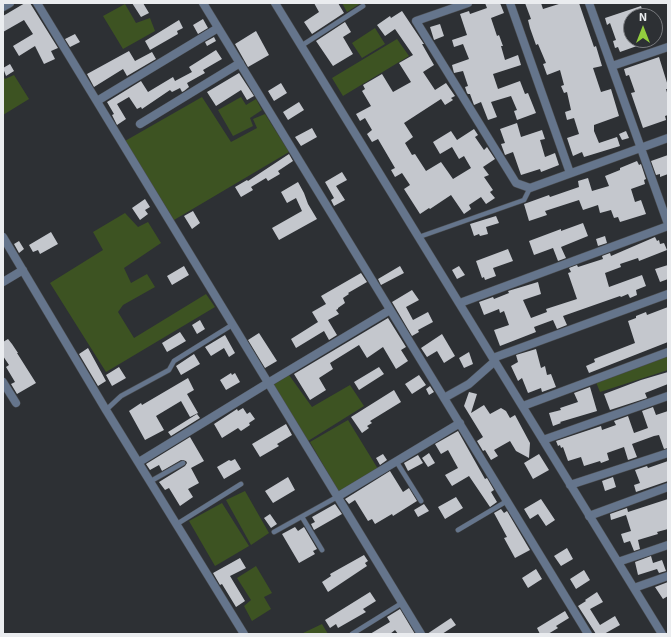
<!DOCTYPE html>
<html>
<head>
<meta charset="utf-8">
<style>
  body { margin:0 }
  #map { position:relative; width:671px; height:637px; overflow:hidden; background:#2d3034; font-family:"Exo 2",sans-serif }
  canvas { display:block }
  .frame { position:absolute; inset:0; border:4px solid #eaecef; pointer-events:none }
  .north { position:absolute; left:623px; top:8px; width:40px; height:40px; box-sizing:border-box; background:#2d3034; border:1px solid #797b7f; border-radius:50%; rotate:0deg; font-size:11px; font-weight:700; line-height:16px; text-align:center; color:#eaecef }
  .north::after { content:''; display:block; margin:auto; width:14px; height:18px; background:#92cd3e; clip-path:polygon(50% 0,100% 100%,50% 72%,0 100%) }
</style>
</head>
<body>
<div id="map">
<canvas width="671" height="637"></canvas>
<div class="frame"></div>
<div class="north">N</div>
</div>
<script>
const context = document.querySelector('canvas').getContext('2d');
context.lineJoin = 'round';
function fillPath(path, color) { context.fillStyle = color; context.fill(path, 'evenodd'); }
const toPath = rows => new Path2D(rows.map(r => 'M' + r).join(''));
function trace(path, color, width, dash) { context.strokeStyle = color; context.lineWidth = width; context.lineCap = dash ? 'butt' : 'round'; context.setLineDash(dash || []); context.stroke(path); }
fillPath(toPath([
  [342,3,361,3,347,12],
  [125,4,136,23,150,18,155,31,123,49,103,16],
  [375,28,385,44,362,58,352,43],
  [397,39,409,56,343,96,332,78],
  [14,75,29,99,3,115,3,76,5,79],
  [202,97,231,142,257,128,253,119,265,114,289,152,174,220,125,141],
  [241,97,246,105,256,99,262,110,250,118,253,126,233,136,218,110],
  [125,213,138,227,148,222,161,243,124,268,131,283,147,274,155,287,123,305,118,312,134,338,206,294,215,307,106,372,50,283,103,250,93,232],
  [668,356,668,370,600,392,596,382],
  [289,375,312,407,350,385,364,406,308,441,273,385],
  [348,420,378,469,339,492,310,442],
  [245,491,269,533,251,545,226,500],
  [222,503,249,546,215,566,189,521],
  [256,566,272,593,264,597,271,609,252,621,244,606,251,600,237,578],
  [322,624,328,634,301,634]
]), '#3d5322');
fillPath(toPath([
  [25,3,30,3,58,48,51,51,55,59,44,64,35,46,19,56,13,46,33,34,24,20,3,32,3,16],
  [132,3,143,3,149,13,141,17],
  [314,3,338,3,344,13,312,34,304,22,319,12],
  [485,3,500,3,504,13,491,18,497,36,499,35,503,46,501,46,505,60,518,55,521,65,493,74,498,89,520,81,525,94,528,93,536,113,517,120,514,111,517,110,511,96,491,102,497,117,488,120,481,102,474,105,470,94,468,94,467,93,465,87,468,86,463,71,454,73,452,65,469,59,463,44,454,47,452,40,467,35,460,14,469,11,470,14,487,8],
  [525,3,541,3,543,9,562,3,579,3,594,47,596,46,602,66,593,68,601,92,611,89,619,116,594,125,594,131,599,143,617,137,620,146,584,157,582,152,573,156,567,138,579,134,574,118,567,120,565,112,571,110,567,92,564,93,561,86,564,85,560,70,547,75,543,64,546,63,538,44,536,45,530,28,528,20,531,19],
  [641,6,644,16,631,16,631,40,651,40,651,41,620,52,618,47,615,48,613,41,616,40,610,23,607,25,605,18],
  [402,11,424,44,422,44,434,65,423,72,435,90,446,83,455,96,451,98,453,100,445,105,441,99,404,123,413,137,405,143,412,155,415,154,426,171,441,162,453,179,471,168,464,156,459,159,452,147,440,154,433,142,451,131,457,140,474,129,478,135,475,137,484,150,487,147,495,159,483,167,489,175,484,177,493,190,490,192,495,198,486,204,481,197,469,205,471,209,464,214,451,195,430,209,429,208,420,214,404,189,410,185,402,173,395,177,391,170,395,168,378,139,372,142,367,134,372,130,365,118,360,121,356,114,371,106,362,91,365,89,363,85,382,74,393,92,411,82,399,63,413,55,395,29,385,36,377,25,390,16,391,18],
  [203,19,208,28,198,34,193,25],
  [179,20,183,28,177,31,178,34,150,50,145,41],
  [345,22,351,32,343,37,353,54,333,66,316,41],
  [440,24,444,36,434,40,430,27],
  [256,31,269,55,248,67,235,44],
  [75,34,80,42,70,47,65,39],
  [214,37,216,41,207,46,205,42],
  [216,50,222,59,203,70,205,73,187,83,189,87,184,91,182,92,180,88,172,92,170,90,142,109,141,107,137,109,129,97,117,104,126,119,117,125,112,115,114,114,107,102,141,81,148,92,173,77,175,81,192,72,189,67],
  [129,51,135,61,152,52,156,59,127,76,123,69,94,87,87,74],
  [659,57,668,86,668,89,666,89,668,96,668,115,665,116,666,120,643,128,631,93,635,92,629,75,626,76,624,69],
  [10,64,14,71,6,76,3,68],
  [239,73,254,96,247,100,241,90,216,106,207,92],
  [281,83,287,93,274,101,268,91],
  [299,102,304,110,288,120,283,112],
  [517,123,521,137,542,130,545,139,540,140,545,157,555,153,559,165,541,172,540,169,521,175,513,152,505,155,501,144,505,143,500,129],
  [312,128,317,137,301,146,295,137],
  [626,131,629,138,622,140,619,134],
  [289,154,293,161,278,171,280,174,268,181,266,178,251,187,253,190,241,197,235,187,247,180,248,181],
  [668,155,668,174,660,177,660,174,656,175,651,161],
  [637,161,639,165,641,164,646,179,644,180,645,184,631,189,635,202,641,200,646,214,620,222,618,217,614,218,611,210,600,213,598,205,583,210,579,200,545,211,547,215,529,221,524,204,549,195,550,197,579,187,578,181,588,178,592,191,609,186,605,176,620,170,620,168],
  [342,172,347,180,336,186,345,200,334,206,331,200,334,198,325,182],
  [298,182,304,193,308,204,317,219,279,240,272,228,302,211,296,198,287,203,281,192],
  [145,199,150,207,145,210,148,214,140,220,132,208],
  [193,211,200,223,192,229,184,216],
  [496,216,499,223,486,227,488,234,480,236,479,234,474,236,470,224],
  [583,223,588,236,561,247,566,258,558,261,553,248,534,255,529,241,561,229,561,231],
  [51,232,58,244,40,254,38,250,33,252,29,245],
  [605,236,607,243,598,246,596,239],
  [655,237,657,241,659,240,660,244,664,243,667,250,639,261,638,258,620,264,621,267,605,273,609,287,642,275,646,286,636,290,637,295,630,298,628,294,621,297,620,296,563,316,567,325,557,329,553,320,534,327,536,332,500,346,494,330,509,325,504,311,500,313,499,309,484,315,479,302,493,297,494,299,509,293,508,291,538,282,541,294,523,300,531,318,547,312,546,309,577,299,568,273,571,272,569,268,577,265,578,267,603,259,602,256,610,253,611,256],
  [19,241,24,249,19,253,14,244],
  [508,249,513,261,493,268,496,276,485,280,484,277,482,278,476,261],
  [668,265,668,279,660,282,655,269],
  [184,266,189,275,172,285,167,276],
  [400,266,404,273,381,285,378,279],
  [459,266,465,275,457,279,452,270],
  [361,273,367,282,348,293,349,294,343,298,345,303,338,308,338,309,336,310,339,314,328,320,337,335,329,340,324,331,296,348,291,339,318,322,312,312,326,304,321,296],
  [412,290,419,300,406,307,413,320,428,312,433,322,418,330,419,332,412,336,392,302],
  [668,307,668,342,589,373,586,366,595,362,594,359,635,343,628,321,636,318,636,316,646,312,647,315],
  [388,318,406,347,401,350,408,361,396,369,383,347,367,358,359,345,330,363,333,369,319,378,326,390,310,400,294,374],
  [200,320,205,329,197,334,192,325],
  [180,332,186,341,167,352,162,343],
  [259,333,277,361,265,368,248,340],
  [442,334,455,356,444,363,437,351,427,357,421,348],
  [225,335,235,353,229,357,224,348,211,356,205,347],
  [8,339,12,344,18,353,17,353,36,383,17,394,11,384,15,382,6,367,9,365,3,356,3,342],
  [88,348,106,381,98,386,79,354],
  [536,349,541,368,545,366,547,375,551,374,556,387,542,392,541,388,528,393,522,378,518,381,511,366,518,362,516,355],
  [469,352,473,364,464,368,459,358],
  [194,354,200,364,181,375,176,366],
  [119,367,126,378,112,386,106,375],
  [379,367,384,374,359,390,354,382],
  [668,372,668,384,645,393,647,398,610,410,604,394,641,380],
  [231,373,232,375,235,373,240,382,226,390,220,380],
  [419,375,426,385,412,394,405,384],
  [188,378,194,390,187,394,198,413,190,417,181,401,156,416,164,430,145,440,129,411,141,403,142,405],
  [430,386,434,392,429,395,426,389],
  [590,387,597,411,560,422,561,423,553,426,549,413,561,410,560,408,578,402,574,393],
  [394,390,401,402,370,421,372,423,367,426,369,428,362,433,351,417],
  [469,392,477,394,471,413,484,405,490,414,501,408,506,411,510,418,515,415,530,443,529,458,516,451,510,441,494,450,498,456,491,460,485,450,483,451,477,441,483,437,464,406],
  [653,407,656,415,668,411,668,448,664,449,659,435,654,436,632,444,637,457,628,460,624,447,607,453,609,460,601,463,600,461,584,466,581,457,568,461,563,447,561,448,560,445,558,446,556,441,601,426,602,430,616,425,614,421,628,416,634,433,648,428,642,411],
  [243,408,247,414,250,412,255,419,249,423,250,425,241,431,238,428,222,438,214,424,237,409,238,411],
  [197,414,200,418,171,436,168,432],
  [286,424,292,435,277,444,279,446,260,457,252,444],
  [458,431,485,479,487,478,494,490,491,492,497,502,490,507,469,476,452,486,445,475,458,468,448,450,441,454,435,444],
  [190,437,204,461,191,468,199,483,188,489,193,497,180,506,169,488,165,490,159,482,185,466,187,463,186,461,181,460,162,471,159,465,150,470,146,464],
  [429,453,435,463,428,467,422,458],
  [383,454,387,460,380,465,376,458],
  [539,454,549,470,533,479,524,463],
  [418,455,423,463,408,471,404,463],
  [235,459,241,469,224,479,217,467,229,460,231,461],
  [668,461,668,481,636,492,634,485,640,483,635,470,647,466,648,468],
  [390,471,403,492,409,488,417,501,393,516,392,514,375,524,372,519,368,521,355,500,349,504,345,499],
  [288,477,295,490,273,503,265,491],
  [613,477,616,487,605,491,602,481],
  [456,497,463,508,445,519,438,507],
  [541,499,555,520,546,526,538,514,530,519,524,509],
  [668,499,668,529,657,532,658,534,638,540,640,549,634,551,630,541,624,543,621,534,631,531,626,515,611,520,610,514,627,508,628,512],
  [335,504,342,514,314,530,311,524,315,522,312,517],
  [424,504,429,511,418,517,414,510],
  [501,509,504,513,507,511,530,550,515,558,504,538,507,537,494,513],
  [270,514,277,524,271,528,264,518],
  [295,527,298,531,304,527,317,549,313,551,315,554,299,563,282,534],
  [567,548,573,559,561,566,554,556],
  [364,555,368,561,365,563,367,566,328,592,322,582,331,576,330,574],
  [651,556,653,563,662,560,666,571,659,573,657,569,638,575,635,562],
  [240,558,246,568,230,576,245,601,236,607,222,584,220,585,213,573],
  [536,569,542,579,528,588,522,578],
  [584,570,590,580,576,589,570,579],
  [668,582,668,596,663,599,655,587],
  [370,592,376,601,363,609,366,612,338,628,336,624,330,628,325,620],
  [597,592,603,602,590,609,600,625,615,616,620,625,604,634,596,634,578,606,586,601,585,600],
  [400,609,415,634,398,634,395,630,390,634,370,634,390,622,387,617],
  [565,611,569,618,556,626,558,628,548,634,540,634,537,628],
  [451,618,456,625,442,634,427,634]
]), '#c4c7cd');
const service = toPath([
  [301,46,363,6],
  [419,237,524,200,530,188],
  [106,410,121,396,169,370,174,361,232,325],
  [396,461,421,501],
  [151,481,183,463],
  [302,517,322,550],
  [177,524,241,484],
  [458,530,507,501],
  [274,532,337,497],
  [352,634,402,603]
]);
const minor = toPath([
  [37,3,421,634],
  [203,3,588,634],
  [275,3,662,634],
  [468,3,416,21,516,183,530,188,668,138],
  [510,3,570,173],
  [589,3,668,224],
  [3,7,10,3],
  [612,66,668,47],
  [97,101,218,28],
  [140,124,240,63],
  [3,237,106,410,244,634],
  [3,282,23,270],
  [460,303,668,226],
  [493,358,668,294],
  [3,382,16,403],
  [444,398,469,384,495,361],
  [523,406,668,352],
  [543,440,668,396],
  [139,462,268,383,390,310],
  [570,485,668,453],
  [337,497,460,423],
  [589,516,668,487],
  [618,562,668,545],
  [634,588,668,576]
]);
trace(service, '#4b4e52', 5.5);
trace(minor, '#4b4e52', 9);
trace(service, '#65758c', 4.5);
trace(minor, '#65758c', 8);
</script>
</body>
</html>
